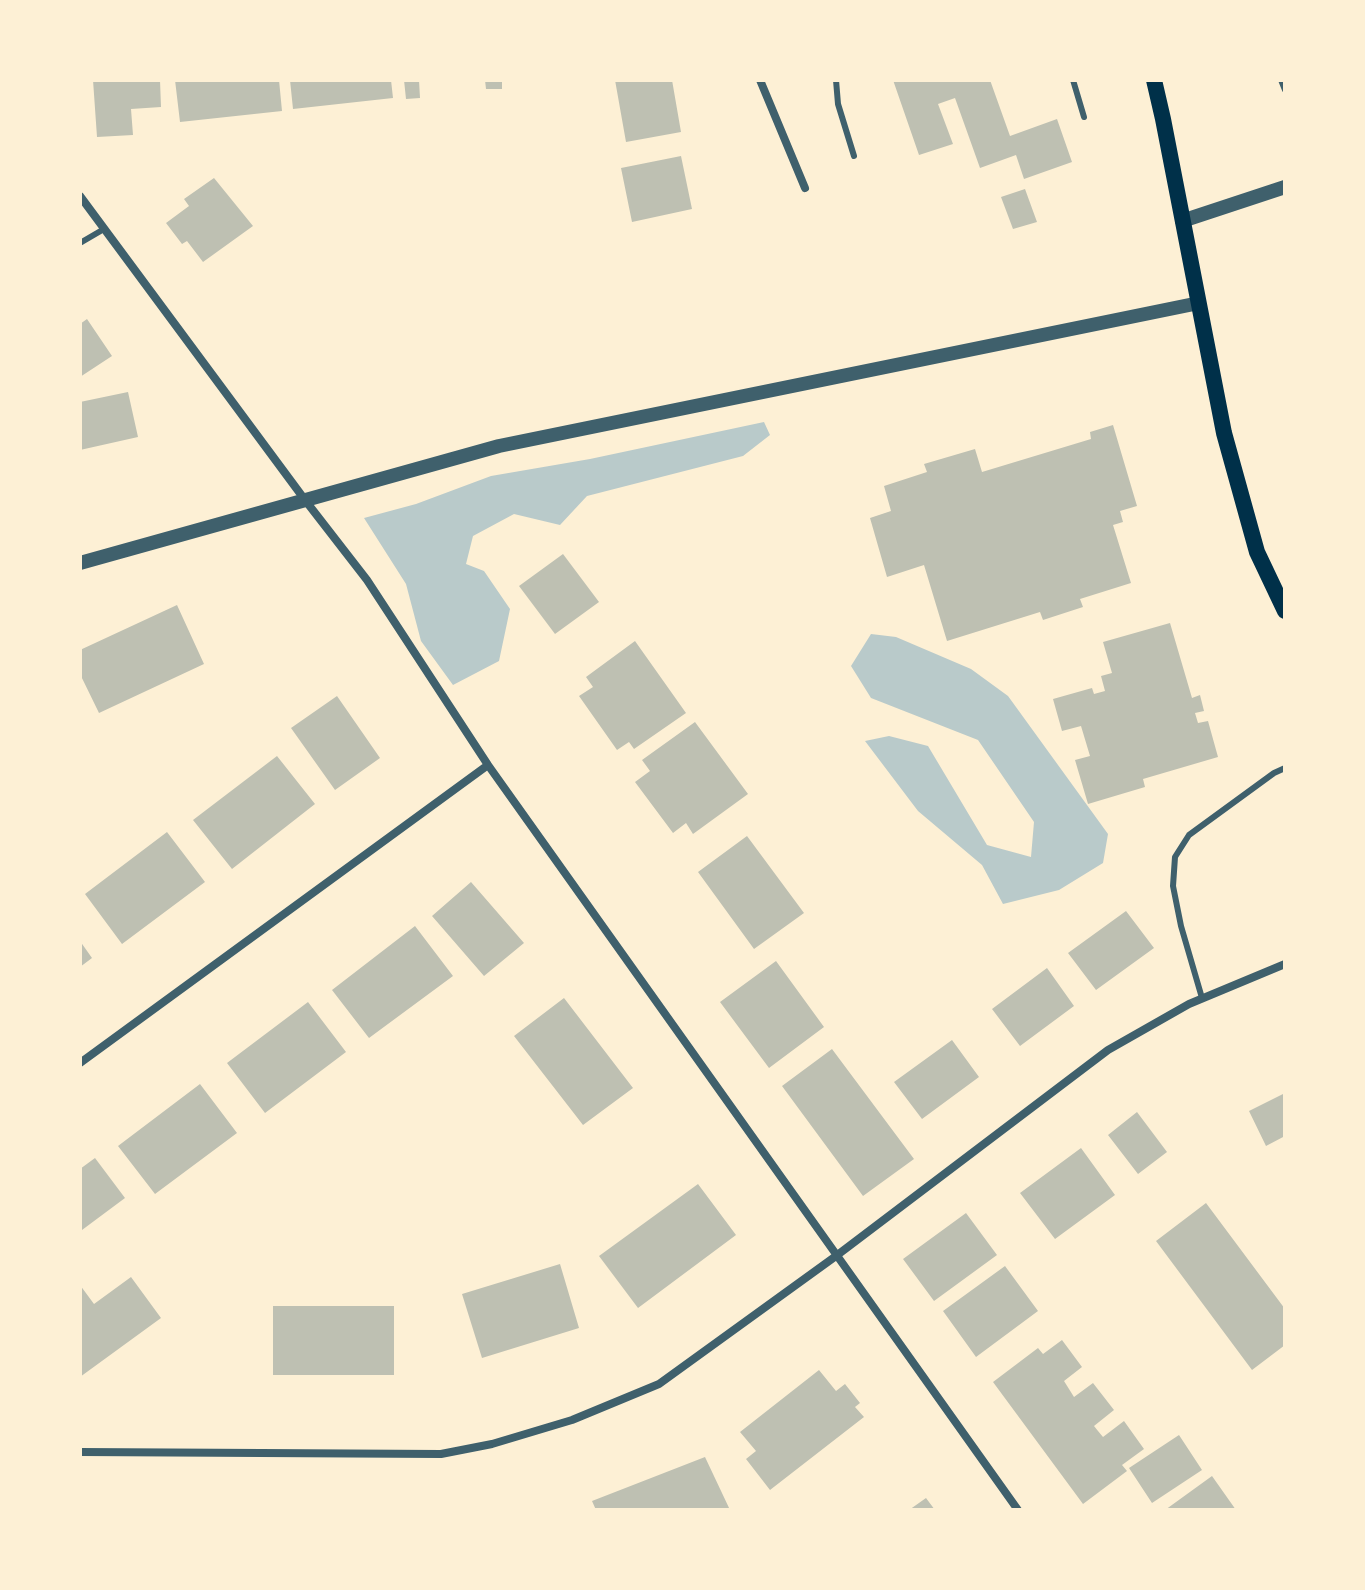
<!DOCTYPE html>
<html>
<head>
<meta charset="utf-8">
<style>
  body { margin:0 }
  #map { position:relative; width:1365px; height:1590px; overflow:hidden; background:#fdf0d5; font-family:"Fira Sans Condensed",sans-serif }
  canvas { display:block }
  .frame { position:absolute; inset:0; border:82px solid #fdf0d5; pointer-events:none }
</style>
</head>
<body>
<div id="map">
<canvas width="1365" height="1590"></canvas>
<div class="frame"></div>
</div>
<script>
const context = document.querySelector('canvas').getContext('2d');
context.lineJoin = 'round';
function fillPath(path, color) { context.fillStyle = color; context.fill(path, 'evenodd'); }
const toPath = rows => new Path2D(rows.map(r => 'M' + r).join(''));
function trace(path, color, width, dash) { context.strokeStyle = color; context.lineWidth = width; context.lineCap = dash ? 'butt' : 'round'; context.setLineDash(dash || []); context.stroke(path); }
fillPath(toPath([
  [764,422,770,435,743,456,587,496,560,525,514,514,473,536,466,564,484,571,510,609,499,661,453,685,421,641,406,584,364,518,416,504,491,476,590,459],
  [871,634,896,637,971,669,1008,696,1108,834,1103,863,1059,890,1003,904,982,865,918,811,865,741,889,736,928,746,987,845,1031,857,1034,822,978,740,871,698,851,666]
]), '#b9caca');
fillPath(toPath([
  [93,80,160,80,161,107,131,109,133,135,97,137],
  [175,80,279,80,282,111,180,122],
  [290,80,391,80,393,98,293,109],
  [404,80,419,80,420,98,406,99],
  [485,80,502,80,502,89,486,89],
  [615,80,672,80,681,132,626,142],
  [893,80,990,80,1010,136,1057,119,1072,162,1024,179,1016,155,980,168,955,98,938,104,953,144,919,155],
  [681,156,692,209,632,222,621,168],
  [214,178,253,226,203,262,187,241,182,244,166,223,189,206,184,199],
  [1025,189,1037,222,1013,229,1001,197],
  [87,319,112,356,80,377,80,324],
  [128,392,138,437,80,450,80,402],
  [1113,425,1137,506,1120,511,1123,522,1113,525,1131,583,1080,599,1083,607,1043,620,1040,612,947,641,924,565,887,577,870,518,891,511,884,486,927,472,924,464,975,449,982,472,1091,439,1090,432],
  [563,554,599,602,555,634,519,586],
  [177,605,204,664,99,713,80,674,80,650],
  [1170,623,1192,698,1200,695,1204,711,1195,713,1198,723,1208,721,1218,757,1143,779,1145,787,1088,804,1075,760,1090,756,1081,726,1062,731,1053,699,1092,688,1094,694,1105,691,1101,676,1112,673,1103,642],
  [635,641,686,713,634,749,629,742,617,750,579,696,593,687,586,677],
  [337,696,380,758,335,790,291,728],
  [695,722,748,794,693,834,686,823,673,833,635,782,650,771,642,760],
  [277,756,315,804,232,869,193,820],
  [167,832,205,882,122,944,85,894],
  [747,836,804,913,754,949,698,872],
  [471,882,524,943,484,976,432,916],
  [1126,911,1154,948,1096,990,1068,953],
  [415,926,453,976,369,1038,332,990],
  [80,941,92,958,80,967],
  [776,961,824,1027,769,1068,720,1002],
  [1047,968,1074,1006,1020,1046,992,1009],
  [564,998,633,1088,583,1125,514,1036],
  [308,1002,346,1052,265,1113,227,1063],
  [952,1040,979,1077,922,1119,894,1082],
  [832,1049,914,1159,863,1196,782,1086],
  [200,1084,237,1133,155,1194,118,1146],
  [1285,1093,1285,1136,1266,1146,1249,1111],
  [1137,1112,1167,1152,1138,1174,1108,1135],
  [1081,1148,1115,1195,1055,1239,1020,1193],
  [95,1158,125,1198,82,1230,80,1227,80,1169],
  [698,1184,736,1235,638,1308,599,1256],
  [1206,1203,1285,1309,1285,1345,1252,1370,1156,1241],
  [966,1213,997,1255,934,1301,903,1259],
  [560,1264,579,1328,482,1358,462,1294],
  [1005,1266,1038,1311,976,1357,943,1311],
  [131,1277,161,1318,80,1377,80,1285,94,1304],
  [273,1306,394,1306,394,1375,273,1375],
  [1062,1340,1082,1367,1064,1381,1074,1397,1093,1383,1114,1410,1094,1426,1098,1431,1103,1437,1124,1421,1144,1449,1122,1465,1127,1471,1083,1504,993,1382,1038,1348,1043,1354],
  [819,1370,836,1391,845,1384,860,1403,855,1407,864,1417,770,1490,746,1459,756,1451,740,1432],
  [1179,1435,1202,1470,1152,1503,1129,1468],
  [705,1457,730,1510,596,1510,592,1501],
  [1212,1476,1236,1510,1165,1510],
  [926,1498,935,1510,909,1510]
]), '#bec0b2');
trace(toPath([
  [836,80,838,104,854,156],
  [1073,80,1084,117],
  [1281,80,1285,90],
  [80,243,104,229],
  [1202,998,1181,926,1173,886,1175,857,1189,835,1274,773,1285,768]
]), '#3f606c', 6);
trace(toPath([
  [760,80,805,188],
  [80,196,305,500,367,580,488,765,1018,1510],
  [80,1063,488,765],
  [80,1452,441,1454,492,1444,572,1420,659,1384,836,1256,1108,1050,1189,1004,1285,964]
]), '#3f606c', 8);
trace(toPath([
  [1182,221,1285,187],
  [80,563,499,446,1199,303]
]), '#3f606c', 14);
trace(toPath([
  [1154,80,1163,119,1224,433,1257,552,1285,611]
]), '#003049', 16);
</script>
</body>
</html>
